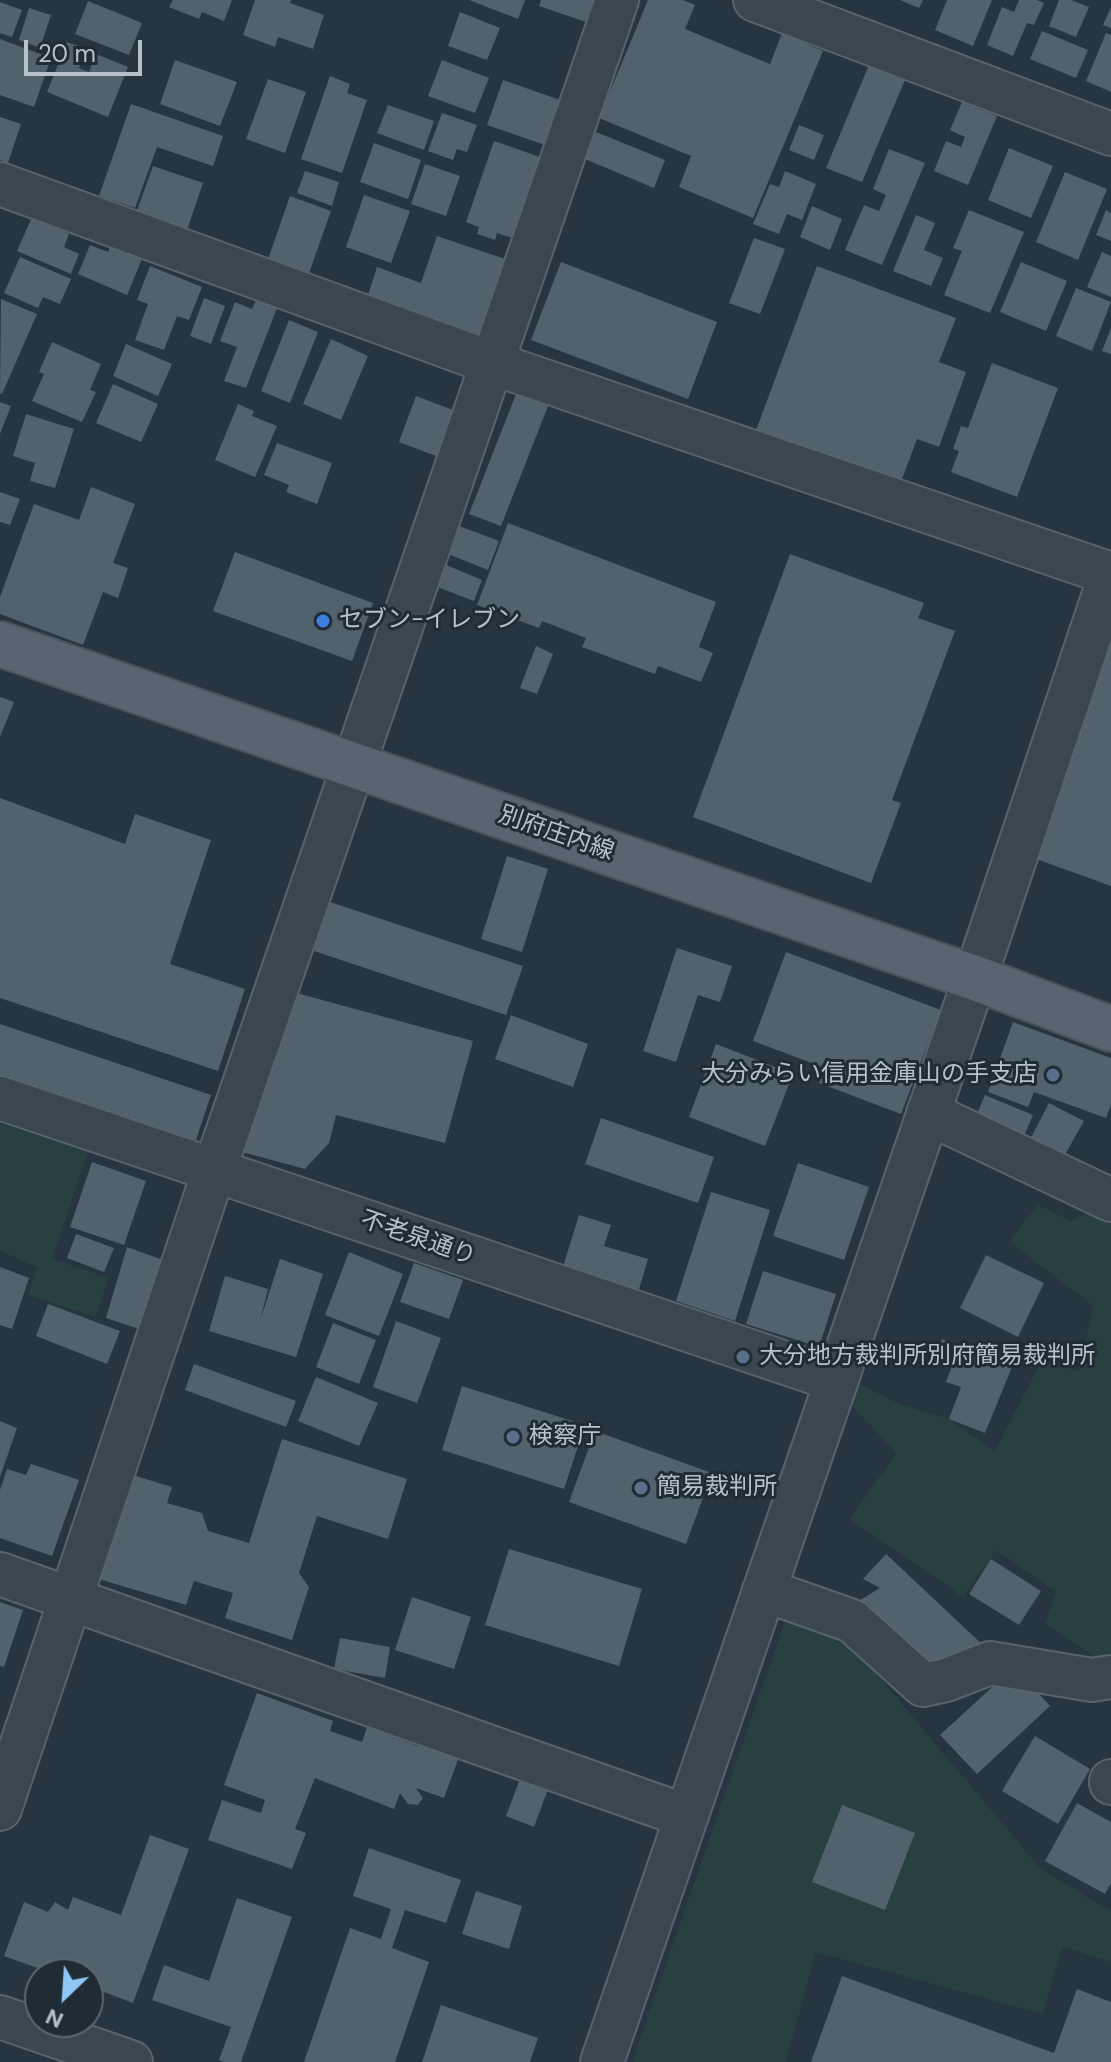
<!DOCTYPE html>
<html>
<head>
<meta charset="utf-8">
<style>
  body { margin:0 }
  #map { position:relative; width:1111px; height:2062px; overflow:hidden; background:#263540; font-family:"DM Sans",sans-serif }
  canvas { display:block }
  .north { position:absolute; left:24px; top:1958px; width:80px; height:80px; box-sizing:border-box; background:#1f2b35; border:2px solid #5c6771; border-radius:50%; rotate:205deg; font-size:22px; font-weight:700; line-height:32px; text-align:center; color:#b7c1ca }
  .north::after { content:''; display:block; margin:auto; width:28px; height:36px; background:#90c6f6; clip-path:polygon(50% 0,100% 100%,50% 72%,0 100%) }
  .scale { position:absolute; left:24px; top:40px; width:118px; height:36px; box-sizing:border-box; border:4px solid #b7c1ca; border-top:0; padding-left:10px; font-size:24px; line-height:28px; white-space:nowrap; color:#b7c1ca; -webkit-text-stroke:6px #1f2b35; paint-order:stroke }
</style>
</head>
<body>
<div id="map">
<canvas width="1111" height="2062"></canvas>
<div class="north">N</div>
<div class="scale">20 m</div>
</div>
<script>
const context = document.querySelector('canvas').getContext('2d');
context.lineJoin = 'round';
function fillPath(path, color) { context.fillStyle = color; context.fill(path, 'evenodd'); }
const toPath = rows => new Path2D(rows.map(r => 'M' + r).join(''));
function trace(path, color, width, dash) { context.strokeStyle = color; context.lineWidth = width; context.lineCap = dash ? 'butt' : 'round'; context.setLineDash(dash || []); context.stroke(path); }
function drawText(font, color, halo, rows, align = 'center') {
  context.font = font + ' "DM Sans","Noto Sans JP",sans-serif'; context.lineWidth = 6; context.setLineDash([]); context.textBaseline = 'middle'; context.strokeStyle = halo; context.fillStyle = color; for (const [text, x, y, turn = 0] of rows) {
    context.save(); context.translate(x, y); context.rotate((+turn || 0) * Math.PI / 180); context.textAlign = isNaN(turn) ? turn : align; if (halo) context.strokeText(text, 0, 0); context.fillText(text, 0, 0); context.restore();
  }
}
fillPath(toPath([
  [0,1117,89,1149,52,1259,109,1278,96,1317,28,1295,37,1267,0,1251],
  [1038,1205,1071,1221,1094,1209,1111,1218,1111,1657,1094,1656,1045,1624,1056,1592,996,1550,963,1597,850,1519,896,1453,848,1401,857,1383,900,1404,949,1419,995,1451,1041,1362,1079,1371,1093,1306,1009,1241],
  [786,1618,846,1638,1041,1869,1111,1911,1111,1962,1062,1946,1043,2014,816,1952,786,2062,632,2062]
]), '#284140');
fillPath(toPath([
  [173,0,232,0,224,21,202,12,199,19,169,7],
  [255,0,291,0,290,3,324,15,313,49,278,37,275,47,243,35],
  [469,0,525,0,518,19],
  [541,0,597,0,589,23,539,6],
  [648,0,683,0,695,5,685,29,770,64,782,33,823,51,753,218,679,187,691,156,599,118],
  [900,0,923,0,919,8],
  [947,0,992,0,973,46,935,30],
  [1019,0,1037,0,1044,3,1034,25,1027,23,1013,56,987,45,1002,7,1014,12],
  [1059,0,1071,0,1089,7,1076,37,1049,26],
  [88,1,142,23,129,55,75,34],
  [0,2,22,10,12,37,0,33],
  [1111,7,1111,28,1103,25],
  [29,8,51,15,40,48,19,40],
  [460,12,500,28,487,60,448,46],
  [1042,31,1088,50,1076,78,1030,59],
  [1106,33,1111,35,1111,92,1086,81],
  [0,39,51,58,34,107,0,95],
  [67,42,87,49,79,68,89,72,96,54,128,67,108,117,47,92],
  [175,60,237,82,220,126,160,104],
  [442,60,489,78,475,113,428,96],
  [871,60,907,75,862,182,826,168],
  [330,76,350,84,347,93,367,100,342,173,301,159],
  [268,79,306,92,285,153,246,139],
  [503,80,560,100,545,145,487,125],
  [962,102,997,116,968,185,934,171,946,141,961,147,965,137,950,130],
  [131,104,223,136,213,166,157,147,135,208,99,196],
  [388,105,434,121,424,150,377,133],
  [442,113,477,125,467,152,457,149,453,160,428,151],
  [0,117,21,124,8,163,0,160],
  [799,125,824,135,814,160,789,150],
  [596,132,665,160,654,188,585,159],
  [494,141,543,158,515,239,497,233,495,240,477,234,479,227,466,222],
  [374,143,421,160,408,199,360,182],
  [1009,148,1053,166,1031,218,988,200],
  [889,149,925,163,882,265,845,250,864,205,879,211,886,195,873,189],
  [425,164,460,176,446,216,411,204],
  [153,166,203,183,187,230,136,213],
  [305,171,339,182,332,206,297,193],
  [785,171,816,184,802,220,787,214,779,234,753,224,770,184,779,187],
  [1065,172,1107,189,1078,260,1036,242],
  [364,195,410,211,391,263,346,247],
  [290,196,331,211,307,279,266,265],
  [812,206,842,219,830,250,800,237],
  [969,210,1024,232,990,313,944,295,962,251,953,248],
  [1106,210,1111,213,1111,241,1096,235],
  [916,215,935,223,924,250,943,258,931,286,893,271],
  [32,217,69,234,64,247,79,254,71,274,17,251],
  [437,236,505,259,479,334,368,295,377,267,421,283],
  [754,238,785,249,760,314,729,303],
  [90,245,108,252,110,246,142,259,127,295,78,274],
  [1102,252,1111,256,1111,297,1087,287],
  [20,257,71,279,60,304,43,297,38,308,4,293],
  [561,262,717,322,688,399,531,340],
  [1021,262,1067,281,1046,331,1000,312],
  [150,266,202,287,189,320,177,316,164,350,135,340,148,304,137,300],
  [817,266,956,318,939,362,966,372,939,447,917,439,899,487,755,433],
  [1076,288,1111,302,1092,351,1056,336],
  [204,298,225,306,211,344,190,336],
  [1,299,37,314,2,394,0,393],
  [256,300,277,308,246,388,224,381,237,347,220,341,235,302,252,309],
  [289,320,318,332,290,403,261,391],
  [1111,328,1111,354,1102,351],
  [331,339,368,356,341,420,303,404],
  [52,342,101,364,90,390,96,392,82,422,32,401,44,374,39,372],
  [126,344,172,364,158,396,113,376],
  [992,363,1058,388,1017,497,951,472,959,451,953,449,961,426,968,428],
  [113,384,158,404,141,442,96,423],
  [516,394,548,406,501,526,469,514],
  [416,396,461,413,444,459,399,442],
  [0,402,11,406,0,434],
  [238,404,254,411,252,416,277,426,255,477,215,460],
  [26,414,74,429,55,488,30,481,35,463,13,456],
  [277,443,332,463,317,504,286,492,289,485,264,475],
  [91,487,135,504,113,563,128,568,118,598,103,592,83,645,0,614,0,597,34,504,79,520],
  [0,492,20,499,10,525,0,522],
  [508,523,716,602,699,647,713,653,701,682,658,666,655,674,582,647,586,638,542,621,539,628,477,605],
  [459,526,499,541,488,570,448,554],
  [235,552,373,603,352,661,213,611],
  [790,554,924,603,918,618,955,631,892,800,901,803,871,883,693,817],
  [444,564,482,580,474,601,435,586],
  [1111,634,1111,886,1028,856],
  [536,646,553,654,537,694,520,688],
  [0,697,14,702,0,737],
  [0,798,125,844,135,814,211,840,170,964,245,989,218,1071,0,998],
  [507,856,548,869,522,952,481,939],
  [330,902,523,966,506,1015,314,951],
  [677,948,732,966,720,1002,698,995,676,1062,643,1051],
  [786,952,941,1010,901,1114,819,1083,825,1068,753,1041],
  [278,988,473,1041,445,1143,336,1115,329,1143,305,1169,235,1150],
  [511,1015,588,1044,573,1087,495,1059],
  [1013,1022,1111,1058,1111,1105,1106,1118,1034,1092,1028,1107,988,1092],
  [0,1024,211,1095,193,1149,0,1084],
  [716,1044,793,1074,765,1146,689,1117],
  [985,1095,1033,1115,1018,1150,970,1130],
  [1049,1103,1084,1121,1058,1167,1025,1149],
  [601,1118,714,1157,698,1203,585,1164],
  [92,1162,146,1181,124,1245,70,1227],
  [798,1163,869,1187,844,1260,773,1236],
  [711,1192,770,1210,735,1321,676,1301],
  [579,1215,611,1225,604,1246,648,1259,637,1296,561,1273],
  [76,1234,114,1248,104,1272,67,1258],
  [127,1247,163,1260,139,1329,106,1318],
  [349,1252,403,1274,379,1336,325,1315],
  [986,1255,1044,1283,1018,1337,960,1308],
  [280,1259,323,1274,296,1357,209,1331,225,1276,268,1289,260,1321],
  [414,1263,463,1280,449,1319,400,1302],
  [0,1267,29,1278,12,1329,0,1325],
  [763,1271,836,1294,819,1347,746,1324],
  [48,1304,120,1331,107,1364,36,1336],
  [396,1321,441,1338,417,1403,373,1387],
  [333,1323,376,1340,359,1384,316,1367],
  [942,1339,1012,1367,985,1433,949,1419,961,1387,946,1382,952,1366,934,1359],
  [194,1364,296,1401,286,1427,185,1390],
  [316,1377,378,1403,359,1446,298,1421],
  [462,1386,585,1425,564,1489,442,1450],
  [0,1421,17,1428,0,1477],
  [595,1431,712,1473,686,1544,569,1502],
  [282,1439,407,1479,388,1539,317,1516,299,1573,309,1587,292,1640,225,1618,233,1593,194,1581,186,1605,92,1577,123,1472,172,1487,167,1503,202,1513,208,1531,249,1543],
  [31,1464,79,1480,52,1556,0,1538,0,1490,7,1469,26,1475],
  [509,1549,642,1589,619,1666,485,1625],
  [886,1554,985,1647,930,1669,852,1605,880,1588,863,1579],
  [991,1559,1041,1591,1019,1625,969,1594],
  [412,1597,471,1617,454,1669,395,1650],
  [0,1602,23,1610,4,1667,0,1666],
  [340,1638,390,1647,385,1678,334,1669],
  [1014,1667,1050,1706,977,1774,940,1735],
  [257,1693,333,1721,330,1731,362,1742,367,1727,417,1746,420,1739,460,1754,444,1798,416,1788,423,1798,418,1805,408,1804,400,1793,394,1809,315,1778,295,1829,306,1833,292,1869,208,1840,222,1800,261,1813,265,1800,224,1785],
  [1035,1736,1090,1769,1058,1824,1002,1791],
  [520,1779,548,1789,534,1827,506,1816],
  [1077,1803,1111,1822,1111,1883,1105,1894,1045,1861],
  [842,1805,915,1833,885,1910,812,1882],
  [150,1835,189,1849,133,2003,88,1986,88,1974,54,1974,4,1956,24,1902,48,1912,55,1902,68,1910,73,1897,121,1915],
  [369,1848,461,1880,446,1923,405,1910,392,1948,429,1962,395,2062,304,2062,350,1928,381,1939,391,1909,353,1896],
  [476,1891,522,1906,509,1949,462,1934],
  [237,1898,292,1917,241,2062,224,2062,219,2060,231,2027,152,2000,164,1965,209,1981],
  [842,1976,1054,2053,1077,1989,1111,2002,1111,2062,811,2062],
  [441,2005,538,2038,530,2062,422,2062]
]), '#51626d');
const minor = toPath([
  [755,0,1111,134],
  [0,184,492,363,1111,574],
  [0,1098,836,1380],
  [928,1113,1111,1200],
  [0,1574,686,1816],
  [764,1590,852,1621,923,1685,946,1680,990,1663,1092,1680,1111,1677],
  [1111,1781,1111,1783],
  [0,1809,214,1171,617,0],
  [0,2017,131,2062],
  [602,2062,975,978,1111,573]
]);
const major = toPath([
  [0,644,975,978,1111,1029]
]);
trace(minor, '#58646d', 46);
trace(major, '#47525c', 48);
trace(minor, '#3a4650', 42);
trace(major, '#586570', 44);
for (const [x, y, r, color] of [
  [323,621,8,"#3f7fe0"],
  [1053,1075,8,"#5c6f8a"],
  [743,1357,8,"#5c6f8a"],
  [513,1437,8,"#5c6f8a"],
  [641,1488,8,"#5c6f8a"]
]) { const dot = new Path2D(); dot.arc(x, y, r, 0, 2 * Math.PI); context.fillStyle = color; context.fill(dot); trace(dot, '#1f2b35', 3); }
drawText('24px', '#b7c1ca', '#1f2b35', [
  ["セブン-イレブン",339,621],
  ["大分みらい信用金庫山の手支店",1037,1075,"right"],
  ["大分地方裁判所別府簡易裁判所",759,1357],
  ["検察庁",529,1437],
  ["簡易裁判所",657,1488]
], 'left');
drawText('24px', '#b7c1ca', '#1f2b35', [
  ["別府庄内線",556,834,19],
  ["不老泉通り",418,1239,19]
]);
</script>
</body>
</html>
